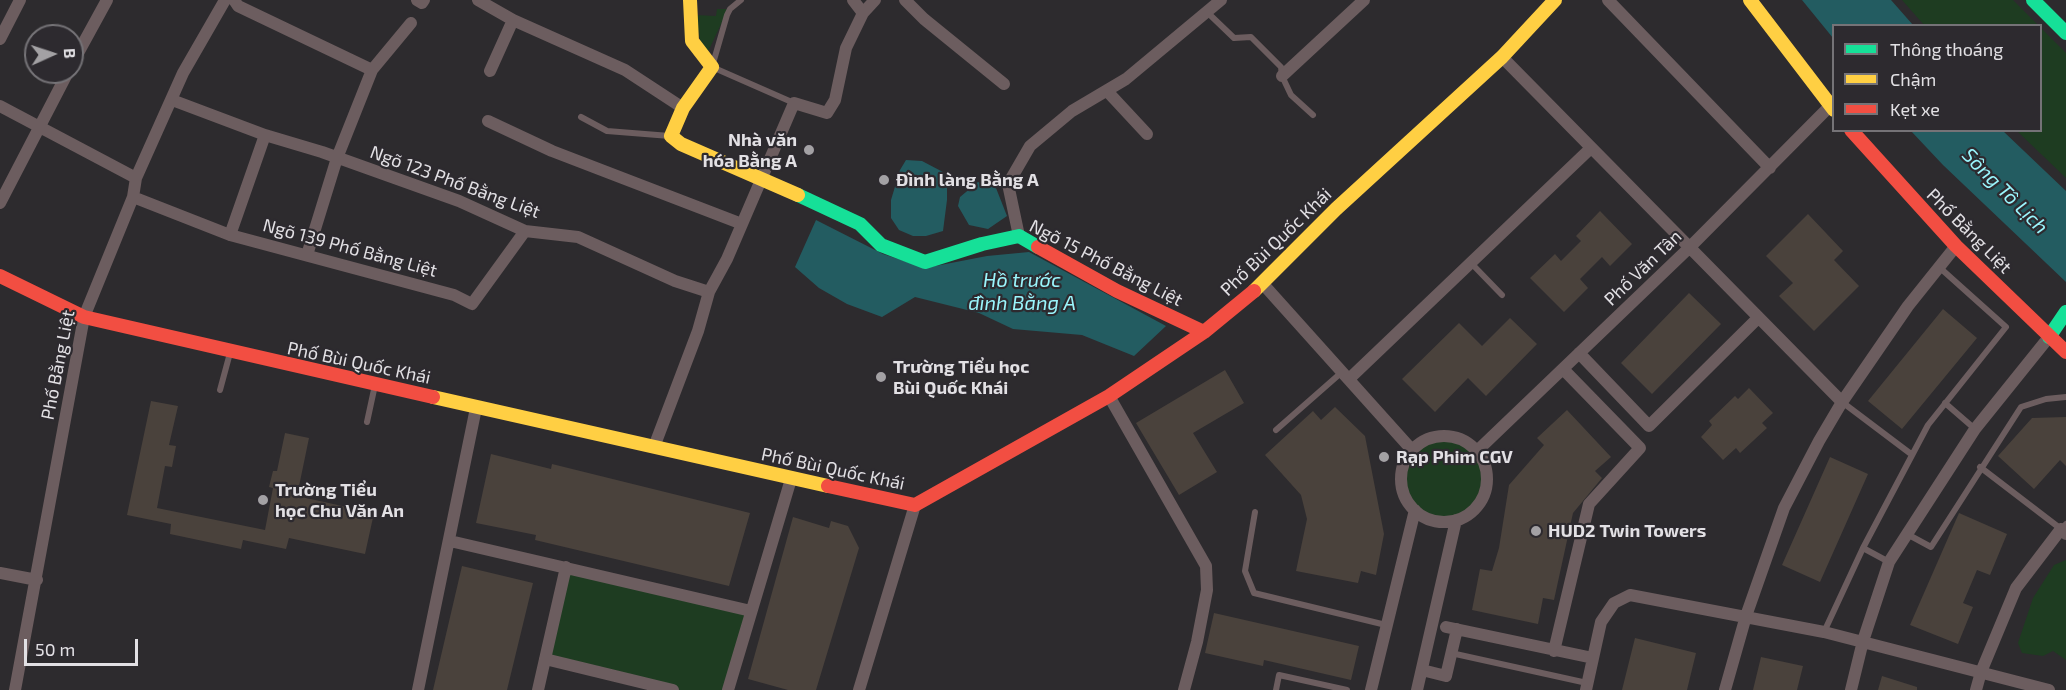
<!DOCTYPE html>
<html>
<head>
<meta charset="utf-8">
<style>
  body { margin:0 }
  #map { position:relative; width:2066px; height:690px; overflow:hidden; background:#2d2b2e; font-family:"Exo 2",sans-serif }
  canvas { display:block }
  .legend { position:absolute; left:1832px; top:24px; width:210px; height:108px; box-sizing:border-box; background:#2d2a2f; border:2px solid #757377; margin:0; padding:8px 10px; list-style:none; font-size:18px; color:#e2e0e4 }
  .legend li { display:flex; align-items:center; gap:12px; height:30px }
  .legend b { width:30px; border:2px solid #757377 }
  .north { position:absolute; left:24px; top:24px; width:60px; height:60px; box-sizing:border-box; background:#2d2a2f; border:2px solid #757377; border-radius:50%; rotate:87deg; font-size:16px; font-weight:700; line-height:24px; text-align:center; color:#e2e0e4 }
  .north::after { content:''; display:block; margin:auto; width:21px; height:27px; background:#a3a1a4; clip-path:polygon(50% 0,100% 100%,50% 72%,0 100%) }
  .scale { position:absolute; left:24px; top:639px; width:114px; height:27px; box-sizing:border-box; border:3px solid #e2e0e4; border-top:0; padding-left:8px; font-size:18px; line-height:21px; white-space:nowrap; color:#e2e0e4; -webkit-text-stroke:4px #2d2a2f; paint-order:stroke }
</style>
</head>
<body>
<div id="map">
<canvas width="2066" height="690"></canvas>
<ul class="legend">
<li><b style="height:8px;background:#16e098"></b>Thông thoáng</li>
<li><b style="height:8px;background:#ffcf43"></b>Chậm</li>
<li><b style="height:8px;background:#f24e42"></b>Kẹt xe</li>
</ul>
<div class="north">B</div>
<div class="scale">50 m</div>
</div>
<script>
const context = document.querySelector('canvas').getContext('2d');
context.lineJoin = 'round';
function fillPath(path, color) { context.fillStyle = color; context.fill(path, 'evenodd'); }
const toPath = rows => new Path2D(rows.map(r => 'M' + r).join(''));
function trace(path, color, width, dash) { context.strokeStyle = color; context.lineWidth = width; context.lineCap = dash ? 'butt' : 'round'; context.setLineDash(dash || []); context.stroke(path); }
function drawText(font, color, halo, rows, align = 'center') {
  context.font = font + ' "Exo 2",sans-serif'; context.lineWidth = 4.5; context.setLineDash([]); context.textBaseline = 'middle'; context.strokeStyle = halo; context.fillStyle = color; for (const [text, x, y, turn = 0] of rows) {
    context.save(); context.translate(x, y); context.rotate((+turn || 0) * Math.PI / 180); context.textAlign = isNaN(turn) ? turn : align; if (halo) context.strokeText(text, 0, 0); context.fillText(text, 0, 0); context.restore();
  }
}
fillPath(toPath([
  [1902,0,2013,0,2038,25,1924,25],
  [717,9,728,9,707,54,703,54,695,15,716,16],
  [2041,28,2066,53,2066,178,2017,131,2040,130],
  '1401 479a43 43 0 1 1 86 0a43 43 0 1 1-86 0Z',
  [2066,560,2066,660,2053,651,2043,656,2022,653,2018,643,2033,598,2054,565],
  [566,567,751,611,728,690,673,690,545,659]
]), '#1e3c21');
fillPath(toPath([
  [1802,0,1891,0,1913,25,1834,26,1833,38],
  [1911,131,2003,131,2066,191,2066,282,1943,165],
  [906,160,922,161,943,172,947,181,947,200,943,231,926,236,913,236,899,230,891,218,891,200,900,170],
  [978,182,996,188,1007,216,988,229,969,225,958,206,960,197],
  [816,220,883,254,925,268,987,256,1029,252,1166,326,1134,356,1082,335,1013,329,979,313,915,297,882,317,847,304,819,288,795,267]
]), '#235c61');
fillPath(toPath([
  [1600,211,1632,244,1610,266,1602,257,1580,279,1588,288,1564,312,1530,278,1555,254,1561,261,1581,241,1576,236],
  [1808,214,1843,251,1834,260,1859,286,1814,331,1779,296,1793,283,1766,256],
  [1689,293,1721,324,1652,394,1621,363],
  [1943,309,1977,338,1902,429,1868,401],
  [1510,318,1537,344,1486,396,1468,378,1435,412,1402,379,1459,323,1482,346],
  [1225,370,1244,403,1193,433,1217,472,1179,495,1136,423],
  [1749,388,1773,413,1762,423,1767,428,1740,453,1736,448,1723,460,1701,437,1712,425,1709,421,1735,396,1738,399],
  [151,401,178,406,169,445,176,446,172,467,165,466,157,508,265,530,273,488,269,487,273,471,277,471,285,433,309,438,297,496,374,513,365,554,289,538,286,549,243,540,241,549,170,534,171,524,127,515],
  [1335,407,1365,436,1384,534,1376,575,1361,571,1358,583,1296,571,1307,519,1301,495,1265,455,1313,411,1321,420],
  [1567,410,1611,457,1595,471,1602,478,1573,513,1554,600,1543,598,1538,624,1472,610,1480,569,1492,571,1499,548,1509,485,1544,445,1537,438],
  [2066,417,2066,466,2060,460,2034,489,1998,456,2032,418],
  [491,454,551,469,552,464,750,513,729,586,535,540,536,535,476,523],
  [1830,457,1868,474,1820,582,1782,565],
  [1959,513,2007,534,1990,575,1977,570,1963,603,1973,607,1958,644,1910,625],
  [793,517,829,528,831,521,848,526,859,548,816,690,788,690,748,679],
  [462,566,533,583,507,690,433,690],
  [1214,613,1359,646,1351,680,1264,660,1263,666,1205,653],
  [1635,638,1696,653,1687,690,1622,690],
  [1761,657,1803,666,1797,690,1753,690],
  [1882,676,1917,687,1917,690,1878,690]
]), '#4a423c');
trace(toPath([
  [741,0,730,9,727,15,712,67,794,103],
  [1208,13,1234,38,1251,37,1281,67,1282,76,1291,95,1313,115],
  [581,117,607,131,670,136],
  [1471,263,1502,295],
  [220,390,230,353],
  [1842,402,1911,454],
  [1945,403,1975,429],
  [367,422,375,385],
  [1276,430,1342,372],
  [1980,467,2061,529,2066,524],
  [1255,512,1245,571,1254,593,1386,625],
  [1907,534,1931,547,2021,407,2046,399,2066,397],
  [1863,548,1889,562],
  [1824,632,1863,548,1928,425,2006,327,1939,267],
  [1451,653,1587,683],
  [1276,690,1279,675,1347,690]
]), '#6c5d5f', 6);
trace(toPath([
  [234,0,238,6,372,70],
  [417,0,422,3,424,0],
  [478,0,513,20,625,70,683,108],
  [853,0,863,13],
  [905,0,924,19,1004,84],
  [1608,0,1770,168],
  [0,39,20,0],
  [1502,57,1842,402],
  [72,64,107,0],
  [490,71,513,20],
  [1282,76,1364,0],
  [1107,91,1147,134],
  [172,100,265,135,322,152,459,201,525,231,578,237,675,281,709,292],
  [0,106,136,178],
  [488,121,552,151,742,224],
  [133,197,230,235,454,295,472,304,525,231],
  [0,203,68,72],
  [230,235,265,135],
  [1019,236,1008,184,1030,146,1072,111,1126,79,1221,0],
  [307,255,337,158,372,70,411,23],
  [1263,284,1412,450],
  [1579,353,1649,426,1758,318],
  [1349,379,1591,148],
  [1109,396,1206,566,1207,590,1197,642,1184,690],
  '1401 479a43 43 0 1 1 86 0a43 43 0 1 1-86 0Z',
  [654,447,698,331,709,292,727,259,794,103,827,113,835,100,846,48,863,13,875,0],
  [1477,451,1689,248,1830,106],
  [450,541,751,611],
  [0,573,37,580],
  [1446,627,1593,658],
  [1554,651,1589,504,1640,448,1563,369],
  [545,659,673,690],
  [1422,670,1446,676,1457,629],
  [15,690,84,317,133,197,136,178,183,73,225,0],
  [418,690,476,408],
  [538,690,566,567],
  [728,690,791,479],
  [859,690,915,505],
  [1371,690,1415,510],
  [1417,690,1456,520],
  [1586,690,1601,622,1614,603,1630,595,1824,632,2049,690],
  [1725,690,1746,616,1784,508,1819,441,1842,402,1908,306,1956,246],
  [1851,690,1863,641,1889,562,1975,429,2049,337],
  [1976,690,1981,672,2016,588,2061,529,2066,534]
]), '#6c5d5f', 12);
trace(toPath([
  [2033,0,2066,33],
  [798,195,860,224,881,245,925,262,982,244,1019,236,1038,247],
  [2049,337,2066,312]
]), '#16e098', 14);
trace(toPath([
  [690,0,692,41,712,67,683,108,671,136,681,144,798,195],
  [1750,0,1834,110],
  [1254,291,1336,209,1502,57,1555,0],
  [433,397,828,486]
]), '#ffcf43', 14);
trace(toPath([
  [1851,130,1956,246,2066,352],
  [1038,247,1117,291,1204,332],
  [0,276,84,317,433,397],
  [828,486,915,505,1109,396,1204,332,1254,291]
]), '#f24e42', 14);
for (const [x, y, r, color] of [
  [809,150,6,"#a3a1a4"],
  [884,180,6,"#a3a1a4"],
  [881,377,6,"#a3a1a4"],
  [1384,457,6,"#a3a1a4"],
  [263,500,6,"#a3a1a4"],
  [1536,531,6,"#a3a1a4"]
]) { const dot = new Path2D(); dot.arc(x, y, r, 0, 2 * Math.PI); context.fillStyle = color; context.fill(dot); trace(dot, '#2d2a2f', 2); }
drawText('bold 18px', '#e2e0e4', '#2d2a2f', [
  ["Nhà văn",797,140,"right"],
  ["hóa Bằng A",797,161,"right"],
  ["Đình làng Bằng A",896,180],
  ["Trường Tiểu học",893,367],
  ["Bùi Quốc Khái",893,388],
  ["Rạp Phim CGV",1396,457],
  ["Trường Tiểu",275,490],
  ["học Chu Văn An",275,511],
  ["HUD2 Twin Towers",1548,531]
], 'left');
drawText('18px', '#e2e0e4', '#2d2a2f', [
  ["Ngõ 123 Phố Bằng Liệt",455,182,20],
  ["Phố Bằng Liệt",1969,231,45],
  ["Phố Bùi Quốc Khái",1276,242,-44],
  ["Ngõ 139 Phố Bằng Liệt",350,248,15],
  ["Ngõ 15 Phố Bằng Liệt",1106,263,27],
  ["Phố Văn Tân",1643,268,-44],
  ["Phố Bùi Quốc Khái",359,363,12],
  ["Phố Bằng Liệt",58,365,-79],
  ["Phố Bùi Quốc Khái",833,469,12]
]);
drawText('italic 20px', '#9af5fc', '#2d2a2f', [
  ["Sông Tô Lịch",2005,191,45],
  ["Hồ trước",1022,280],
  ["đình Bằng A",1022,303]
]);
</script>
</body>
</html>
